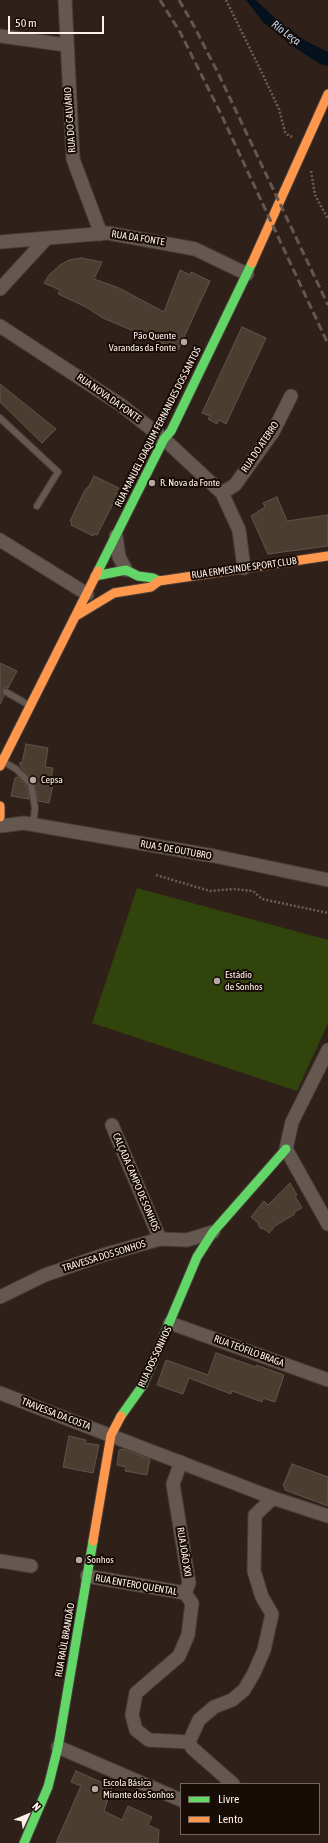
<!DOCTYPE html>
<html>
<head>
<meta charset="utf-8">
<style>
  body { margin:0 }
  #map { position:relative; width:328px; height:1843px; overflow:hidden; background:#2f2119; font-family:"Asap Condensed",sans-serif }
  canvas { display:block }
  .legend { position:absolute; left:180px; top:1783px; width:140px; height:52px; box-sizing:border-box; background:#170c06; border:1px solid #746861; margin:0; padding:5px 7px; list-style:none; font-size:12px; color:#fff1e9 }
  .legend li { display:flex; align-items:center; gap:8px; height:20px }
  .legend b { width:20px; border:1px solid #746861 }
  .north { position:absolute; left:8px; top:1795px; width:40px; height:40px; -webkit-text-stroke:3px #170c06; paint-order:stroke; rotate:46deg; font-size:11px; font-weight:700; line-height:16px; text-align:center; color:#fff1e9 }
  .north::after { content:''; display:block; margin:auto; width:14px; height:18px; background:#fff1e9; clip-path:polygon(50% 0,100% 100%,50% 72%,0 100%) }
  .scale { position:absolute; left:8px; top:16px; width:96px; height:18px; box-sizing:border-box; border:2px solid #fff1e9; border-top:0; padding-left:5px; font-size:12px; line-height:14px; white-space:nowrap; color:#fff1e9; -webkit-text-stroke:3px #170c06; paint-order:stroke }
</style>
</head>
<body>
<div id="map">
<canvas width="328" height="1843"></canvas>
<ul class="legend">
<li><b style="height:5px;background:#63d668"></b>Livre</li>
<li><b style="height:5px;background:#ff974d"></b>Lento</li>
</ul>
<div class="north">N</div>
<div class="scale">50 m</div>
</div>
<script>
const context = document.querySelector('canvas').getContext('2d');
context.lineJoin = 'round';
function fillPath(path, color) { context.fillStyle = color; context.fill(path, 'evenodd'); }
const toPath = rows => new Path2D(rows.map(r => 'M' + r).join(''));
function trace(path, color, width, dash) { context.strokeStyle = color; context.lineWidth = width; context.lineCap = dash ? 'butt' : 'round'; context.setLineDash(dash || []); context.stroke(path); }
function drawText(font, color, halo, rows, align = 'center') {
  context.font = font + ' "Asap Condensed",sans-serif'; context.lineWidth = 4; context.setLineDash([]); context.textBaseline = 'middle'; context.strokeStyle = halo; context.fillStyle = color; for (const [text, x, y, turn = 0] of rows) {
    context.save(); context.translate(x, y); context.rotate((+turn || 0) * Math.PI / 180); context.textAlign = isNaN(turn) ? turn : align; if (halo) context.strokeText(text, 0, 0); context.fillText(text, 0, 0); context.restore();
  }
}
fillPath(toPath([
  [137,888,328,940,328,1023,297,1091,92,1023]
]), '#31440c');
fillPath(toPath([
  [246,0,256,0,278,21,306,41,328,52,328,66,320,64,294,47,263,22]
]), '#05121e');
const building = toPath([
  [81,258,102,262,94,279,119,288,164,312,180,270,190,275,191,272,210,281,178,350,103,318,86,307,58,294,60,290,44,283,49,275,60,265,69,260,81,258],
  [242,327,266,338,226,424,219,420,217,424,208,419,210,416,202,413,242,327],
  [0,384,56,429,42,443,0,402,0,384],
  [94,476,119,488,116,493,118,494,97,535,94,534,93,536,71,525,72,522,70,521,85,490,89,486,94,476],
  [277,497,287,521,328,515,328,546,268,554,251,516,265,507,263,503,277,497],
  [0,663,17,671,8,688,4,688,2,690,4,696,0,704,0,663],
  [26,744,48,748,45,767,53,768,50,784,53,785,49,803,38,801,34,781,20,766,20,762,22,763,26,744],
  [18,777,27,786,29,799,11,796,15,778,18,777],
  [290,1183,297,1195,295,1196,302,1208,294,1212,295,1214,275,1226,269,1233,264,1229,260,1228,258,1223,251,1217,264,1201,268,1205,290,1183],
  [216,1353,256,1367,256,1365,284,1375,275,1402,263,1398,262,1402,232,1391,231,1394,189,1378,183,1394,157,1385,166,1360,208,1375,216,1353],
  [69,1436,86,1440,85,1443,99,1445,93,1473,63,1467,69,1436],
  [123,1449,150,1459,147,1475,125,1471,126,1467,117,1465,119,1450,123,1449],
  [292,1464,328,1477,328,1506,285,1490,285,1487,283,1486,292,1464],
  [76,1771,112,1787,104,1811,122,1820,128,1806,152,1817,148,1825,159,1830,158,1843,56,1843,81,1786,71,1782,76,1771]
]);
fillPath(building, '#4b3e30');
trace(building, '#5f554c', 1);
const lane = toPath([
  [0,418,58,472,37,506],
  [6,692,29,705],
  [4,762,16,769,31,784,35,808,33,825]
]);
const street = toPath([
  [65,0,73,159,101,234],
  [0,36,66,45],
  [0,242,108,233,195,249,247,274],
  [0,289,46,239],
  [0,326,121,405,164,439,222,493,239,530,244,568],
  [222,493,235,485,273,432,291,396],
  [116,536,119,557,126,570],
  [0,540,87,594],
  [0,826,24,823,214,856,328,880],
  [328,1050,292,1122,286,1149,328,1224],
  [112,1125,160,1239],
  [0,1297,45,1275,103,1255,160,1239,187,1240,213,1232],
  [170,1323,328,1380],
  [0,1393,273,1498,328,1516],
  [181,1462,173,1484,189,1583,185,1593],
  [0,1561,31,1566],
  [87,1576,185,1593],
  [185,1593,192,1603,188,1635,179,1656,136,1693,132,1715,136,1730,149,1740,189,1742],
  [189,1742,199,1720,214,1707,232,1700,244,1690,254,1673,264,1650,272,1614,262,1597,254,1571,255,1515,273,1498],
  [189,1742,192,1748,233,1784],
  [58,1747,181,1800]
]);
const fast = toPath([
  [98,571,164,439,171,431,252,263],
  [95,576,126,570,138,576,153,578,159,581],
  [121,1416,143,1385,197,1257,213,1232,286,1149],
  [24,1843,48,1787,58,1747,93,1541]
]);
const slow = toPath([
  [252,263,328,94],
  [76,616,114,593,151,587,159,581,328,556],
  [0,766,98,571],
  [0,806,0,817],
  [93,1541,111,1435,121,1416]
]);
trace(lane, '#483d38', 8);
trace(street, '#483d38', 15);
trace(fast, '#483d38', 11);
trace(slow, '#483d38', 11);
trace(toPath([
  [226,0,260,69,279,109,285,132,289,136,294,137],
  [311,171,315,195,328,219],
  [156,875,210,891,234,889,253,891,262,899,328,913]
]), '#695f5a', 2.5, [2, 2]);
trace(lane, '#645851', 6);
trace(street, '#645851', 13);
trace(fast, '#63d668', 9);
trace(slow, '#ff974d', 9);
trace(toPath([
  [160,0,180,32,220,112,328,344],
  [179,0,194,26,219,75,328,305]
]), '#625851', 3, [8, 4]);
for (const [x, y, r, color] of [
  [184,342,4,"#b6a8a0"],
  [152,483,4,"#b6a8a0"],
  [33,780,4,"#b6a8a0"],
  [217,981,4,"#b6a8a0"],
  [79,1560,4,"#b6a8a0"],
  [95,1789,4,"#b6a8a0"]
]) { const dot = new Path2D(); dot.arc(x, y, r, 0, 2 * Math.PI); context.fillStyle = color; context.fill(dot); trace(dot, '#170c06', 1.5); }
drawText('10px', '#fff1e9', '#170c06', [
  ["RUA DO CALVÁRIO",70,120,-94],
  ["RUA DA FONTE",138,238,9],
  ["RUA NOVA DA FONTE",109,398,35],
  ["RUA MANUEL JOAQUIM FERNANDES DOS SANTOS",158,427,-63],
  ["RUA DO ATERRO",260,447,-56],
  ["RUA ERMESINDE SPORT CLUB",244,568,-8],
  ["RUA 5 DE OUTUBRO",176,850,10],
  ["CALÇADA CAMPO DE SONHOS",136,1182,67],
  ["TRAVESSA DOS SONHOS",104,1256,-17],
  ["RUA TEÓFILO BRAGA",249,1351,20],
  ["RUA DOS SONHOS",155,1357,-65],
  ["TRAVESSA DA COSTA",56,1414,21],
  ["RUA JOÃO XXI",184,1552,81],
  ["RUA ENTERO QUENTAL",136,1585,10],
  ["RUA RAÚL BRANDÃO",65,1640,-80]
]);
drawText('10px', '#fff1e9', '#170c06', [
  ["Pão Quente",176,336,"right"],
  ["Varandas da Fonte",176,348,"right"],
  ["R. Nova da Fonte",160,483],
  ["Cepsa",41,780],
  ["Estádio",225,975],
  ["de Sonhos",225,987],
  ["Sonhos",87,1560],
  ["Escola Básica",103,1783],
  ["Mirante dos Sonhos",103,1795]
], 'left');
drawText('italic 11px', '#bddff9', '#170c06', [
  ["Rio Leça",286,33,37]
]);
</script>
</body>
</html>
